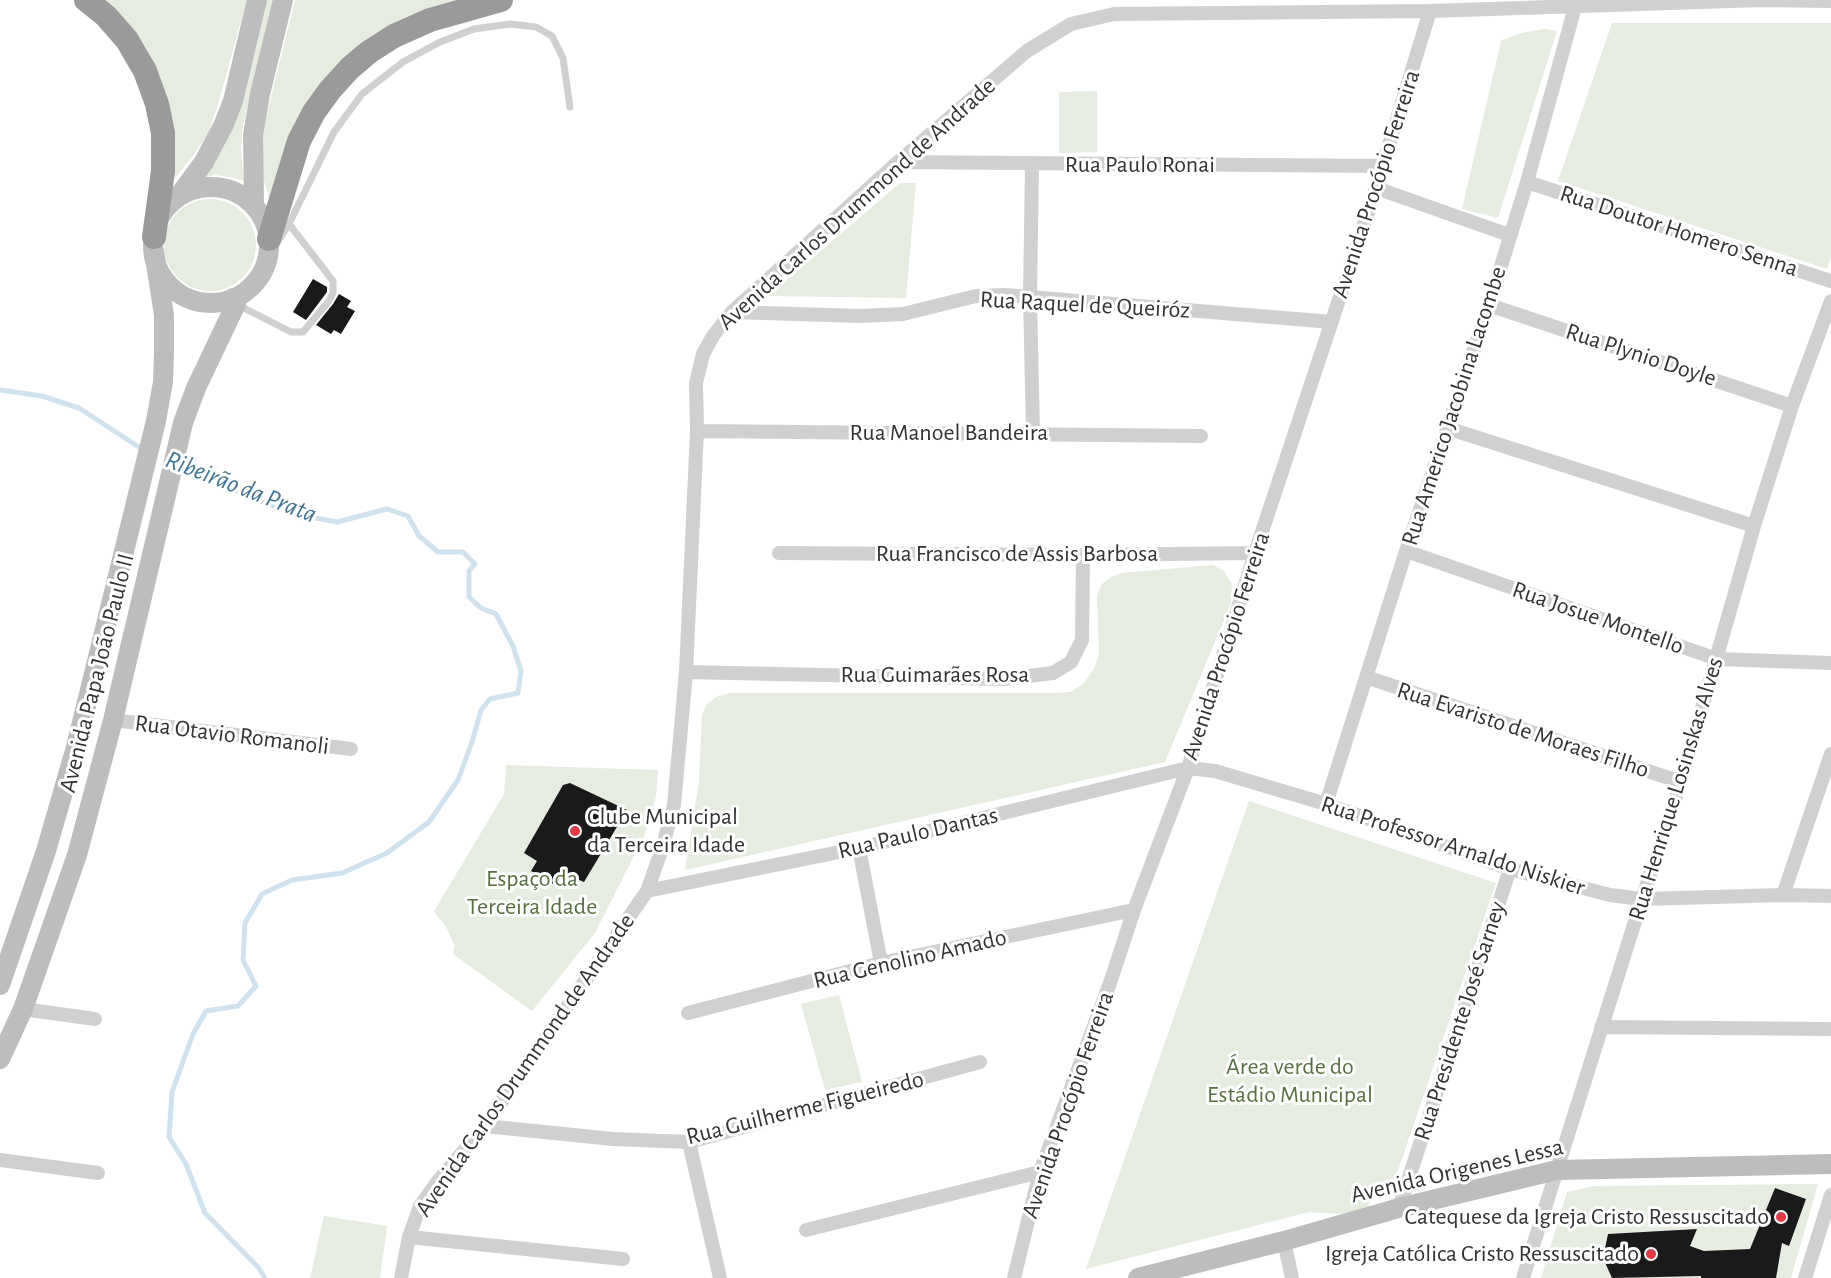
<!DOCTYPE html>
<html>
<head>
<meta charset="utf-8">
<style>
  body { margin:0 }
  canvas { display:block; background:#fff }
</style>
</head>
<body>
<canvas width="1831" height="1278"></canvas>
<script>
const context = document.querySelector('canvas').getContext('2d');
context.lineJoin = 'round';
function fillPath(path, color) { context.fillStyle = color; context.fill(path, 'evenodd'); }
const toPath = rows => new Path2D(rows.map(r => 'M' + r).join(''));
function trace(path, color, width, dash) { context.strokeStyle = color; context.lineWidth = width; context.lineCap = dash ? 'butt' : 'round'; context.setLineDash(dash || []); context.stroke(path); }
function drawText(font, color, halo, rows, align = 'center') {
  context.font = font + ' "Alegreya Sans",sans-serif'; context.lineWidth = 6; context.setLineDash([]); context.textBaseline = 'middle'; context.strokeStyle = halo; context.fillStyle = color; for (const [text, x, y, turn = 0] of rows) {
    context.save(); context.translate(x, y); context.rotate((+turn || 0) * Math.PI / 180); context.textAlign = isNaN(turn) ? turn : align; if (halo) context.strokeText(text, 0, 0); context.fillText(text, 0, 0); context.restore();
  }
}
fillPath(toPath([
  [103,0,247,0,216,111,208,133,193,156,171,183,174,163],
  [267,0,273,0,243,125,241,150,244,181,229,177,215,175,199,179,245,92],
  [295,0,470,0,354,53,272,206,263,178,262,143,265,121],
  [1612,23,1831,23,1831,257,1827,269,1558,181],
  [1544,29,1557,31,1498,218,1462,209,1501,41,1521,33],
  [1097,91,1097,152,1059,153,1059,92],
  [900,183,916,183,906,298,768,296],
  '164 245a46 46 0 1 1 92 0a46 46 0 1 1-92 0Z',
  [1213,565,1224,571,1232,584,1231,603,1165,762,685,870,699,781,702,715,707,704,716,697,729,693,1053,693,1070,692,1083,684,1094,669,1099,654,1097,596,1102,584,1111,577,1122,573],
  [506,765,658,770,656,796,645,834,595,933,532,1011,453,954,455,946,446,927,434,911,504,794],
  [1249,801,1496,883,1391,1191,1372,1196,1368,1207,1362,1211,1338,1214,1309,1212,1086,1269],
  [839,995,862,1082,825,1090,801,1004],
  [1818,1184,1791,1278,1541,1278,1567,1192,1594,1186],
  [324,1216,387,1226,380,1278,310,1278]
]), '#e6ecdf');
trace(toPath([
  [0,390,42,396,79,408,145,451],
  [178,465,260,501,300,515,337,522,387,509,408,516,419,536,438,552,463,552,475,564,469,571,469,597,481,608,496,614,513,646,521,671,518,693,490,699,481,710,472,742,458,780,429,822,387,853,342,873,292,880,262,894,245,923,243,960,256,986,238,1006,206,1011,193,1034,172,1092,169,1137,186,1164,205,1213,258,1267,265,1278]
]), '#cfe2ee', 5);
fillPath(toPath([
  [313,279,327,287,327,292,306,320,293,312],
  [339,294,351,301,347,307,355,311,341,334,334,330,331,334,316,325,333,304],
  [570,783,627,810,584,882,565,874,558,887,531,871,537,861,524,853,563,785],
  [1775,1188,1806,1199,1789,1246,1782,1243,1776,1278,1701,1278,1701,1276,1612,1278,1603,1258,1608,1234,1697,1229,1690,1246,1704,1251,1750,1249]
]), '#1a1a1a');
trace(toPath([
  [269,256,289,224,334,132,362,94,403,62,440,42,474,29,510,24,536,27,552,36,563,58,570,107],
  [238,305,291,332,303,332,329,301,333,293,333,281,289,224]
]), '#d0d0d0', 7);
trace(toPath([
  [898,162,1383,166],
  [1032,165,1030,297,1033,433],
  [1527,182,1831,281],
  [1376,188,1509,235],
  [1489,305,1792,406],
  [732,312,860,316,903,314,976,296,1005,295,1332,322],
  [1447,428,1754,526],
  [697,431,1201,436],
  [1406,551,1717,659,1831,663],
  [779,553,1083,555,1255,553],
  [686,672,1004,679,1053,673,1071,662,1082,640,1083,555],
  [1366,677,1681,782],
  [113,720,351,749],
  [1326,804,1406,551,1489,305,1527,182,1575,7],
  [859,848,881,963],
  [647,891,859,848,1188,768,1215,771,1326,804,1510,869,1610,895,1642,899,1783,895,1831,896],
  [1783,895,1831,754],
  [23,1009,95,1019],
  [688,1013,881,963,1134,910],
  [1601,1027,1831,1029],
  [485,1126,613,1139,689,1142,980,1062],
  [689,1142,720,1278],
  [0,1160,98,1173],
  [1399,1208,1510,869],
  [806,1230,1040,1172],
  [409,1237,623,1259],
  [1284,1241,1292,1278],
  [401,1278,409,1237,420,1206,438,1181,485,1126,647,891,662,849,674,805,686,672,697,431,696,383,703,354,713,336,732,312,898,162,1027,51,1071,24,1114,14,1430,11,1761,0,1831,1],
  [1014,1278,1040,1172,1110,983,1134,910,1188,768,1255,553,1376,188,1430,11],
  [1523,1278,1642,899,1681,782,1754,526,1792,406,1831,301],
  [1805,1278,1831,1195]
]), '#d0d0d0', 14);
trace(toPath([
  '153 245a58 58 0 1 1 116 0a58 58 0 1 1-116 0Z',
  [179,196,204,162,224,124,233,101,257,0],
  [254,205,253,135,260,94,283,0],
  [0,985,46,851,76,747,156,421,163,382,164,353,164,315,154,251],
  [0,1059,23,1009,77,855,113,720,183,423,196,388,236,304,233,298],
  [1138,1278,1284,1241,1399,1208,1557,1170,1831,1164]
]), '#bdbdbd', 20);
trace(toPath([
  [86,0,106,16,127,40,145,71,157,104,163,133,163,171,154,237],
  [269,239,299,141,314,112,330,90,350,68,369,52,394,36,430,20,501,0]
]), '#9a9a9a', 24);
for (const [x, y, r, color] of [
  [575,831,6,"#e63946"],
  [1781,1217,6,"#e63946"],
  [1651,1254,6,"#e63946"]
]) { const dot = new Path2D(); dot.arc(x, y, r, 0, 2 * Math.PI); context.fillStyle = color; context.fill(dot); trace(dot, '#fff', 2); }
drawText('24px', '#333', '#fff', [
  ["Rua Paulo Ronai",1140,165],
  ["Avenida Procópio Ferreira",1376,184,-72],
  ["Avenida Carlos Drummond de Andrade",857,204,-42],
  ["Rua Doutor Homero Senna",1679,231,18],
  ["Rua Raquel de Queiróz",1085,305,3],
  ["Rua Plynio Doyle",1641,355,18],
  ["Rua Americo Jacobina Lacombe",1454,406,-72],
  ["Rua Manoel Bandeira",949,433],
  ["Rua Francisco de Assis Barbosa",1017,554],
  ["Rua Josue Montello",1598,618,19],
  ["Avenida Procópio Ferreira",1226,646,-72],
  ["Avenida Papa João Paulo II",97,673,-76],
  ["Rua Guimarães Rosa",935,675],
  ["Rua Evaristo de Moraes Filho",1523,730,18],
  ["Rua Otavio Romanoli",232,735,7],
  ["Rua Henrique Losinskas Alves",1676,789,-73],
  ["Rua Paulo Dantas",918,833,-13],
  ["Rua Professor Arnaldo Niskier",1453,846,18],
  ["Rua Genolino Amado",910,959,-13],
  ["Rua Presidente José Sarney",1460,1021,-72],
  ["Avenida Carlos Drummond de Andrade",525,1065,-55],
  ["Avenida Procópio Ferreira",1068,1105,-71],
  ["Rua Guilherme Figueiredo",805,1108,-14],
  ["Avenida Origenes Lessa",1457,1171,-13]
]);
drawText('24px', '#333', '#fff', [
  ["Clube Municipal",587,817,"left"],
  ["da Terceira Idade",587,845,"left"],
  ["Catequese da Igreja Cristo Ressuscitado",1769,1217],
  ["Igreja Católica Cristo Ressuscitado",1639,1254]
], 'right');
drawText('24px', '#56703f', '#fff', [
  ["Espaço da",532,879],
  ["Terceira Idade",532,907],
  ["Área verde do",1290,1067],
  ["Estádio Municipal",1290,1095]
]);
drawText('italic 26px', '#3f7597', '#fff', [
  ["Ribeirão da Prata",241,487,21]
]);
</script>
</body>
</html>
